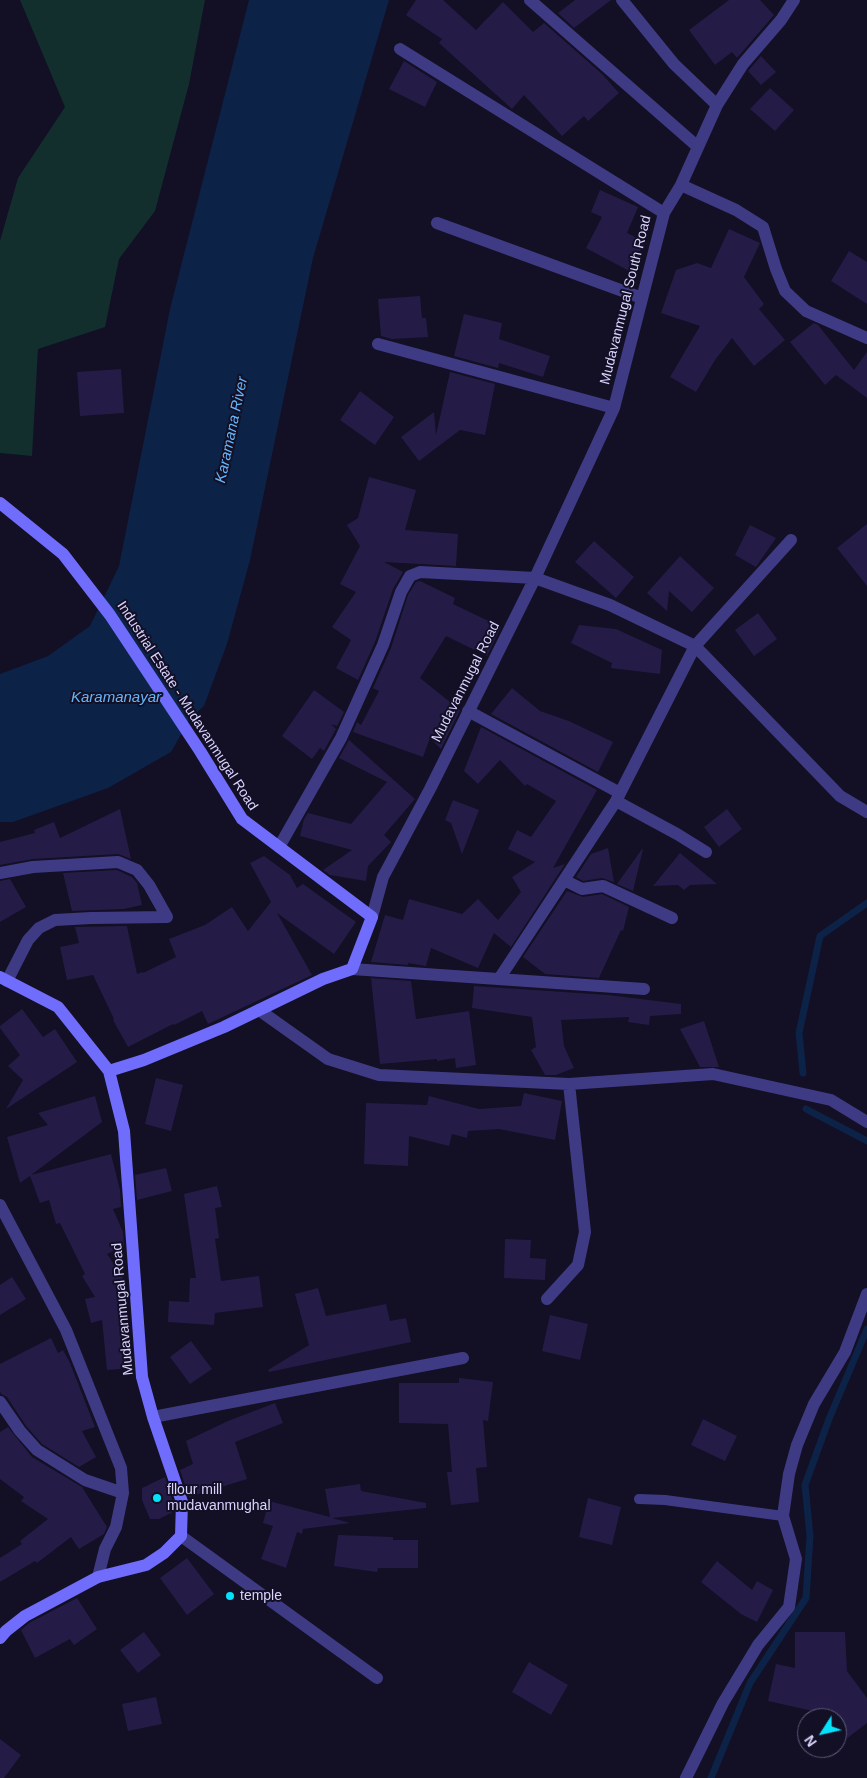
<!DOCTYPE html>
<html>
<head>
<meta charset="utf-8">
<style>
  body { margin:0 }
  #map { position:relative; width:867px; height:1778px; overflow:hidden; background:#130f25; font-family:Helvetica,sans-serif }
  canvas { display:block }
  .north { position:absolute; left:797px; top:1708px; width:50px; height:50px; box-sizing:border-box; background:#130f25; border:1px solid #625e7c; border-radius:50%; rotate:235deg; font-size:14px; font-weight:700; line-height:20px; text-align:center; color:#d9d4fe }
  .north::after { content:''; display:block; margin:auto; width:18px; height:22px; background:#04e2fb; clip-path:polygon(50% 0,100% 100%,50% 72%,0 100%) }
</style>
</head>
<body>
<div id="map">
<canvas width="867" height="1778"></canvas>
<div class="north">N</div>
</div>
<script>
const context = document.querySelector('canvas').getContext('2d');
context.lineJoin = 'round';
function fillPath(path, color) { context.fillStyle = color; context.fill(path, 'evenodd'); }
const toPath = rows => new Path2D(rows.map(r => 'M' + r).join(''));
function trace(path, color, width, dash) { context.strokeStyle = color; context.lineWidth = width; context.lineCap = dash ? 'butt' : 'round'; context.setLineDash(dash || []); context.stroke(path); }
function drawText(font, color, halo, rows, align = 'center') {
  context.font = font + ' Helvetica,sans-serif'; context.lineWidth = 4; context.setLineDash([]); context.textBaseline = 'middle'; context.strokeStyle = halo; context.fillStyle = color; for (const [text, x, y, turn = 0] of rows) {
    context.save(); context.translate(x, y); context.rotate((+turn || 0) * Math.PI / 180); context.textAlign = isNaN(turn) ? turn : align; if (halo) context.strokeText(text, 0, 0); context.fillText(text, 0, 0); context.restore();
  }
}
fillPath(toPath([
  [20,0,205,0,189,84,155,211,119,259,105,327,38,349,32,456,0,453,0,241,18,178,65,107]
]), '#122f2e');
fillPath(toPath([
  [249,0,389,0,313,258,250,560,227,644,204,706,190,719,171,752,108,788,13,822,0,822,0,674,48,656,90,626,119,566,170,309]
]), '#0d2247');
trace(toPath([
  [803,1073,799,1033,820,936,867,903],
  [806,1109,867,1141],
  [711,1778,750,1683,806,1598,810,1536,805,1485,829,1419,867,1329]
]), '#0d2247', 7);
fillPath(toPath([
  [416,0,443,0,476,30,503,2,533,32,544,23,602,74,619,93,588,121,584,116,562,136,524,95,512,109,439,43,442,39,406,15],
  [575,0,611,0,574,28,558,13],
  [729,0,760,0,774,15,737,58,732,52,715,65,689,30],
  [761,56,776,72,761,85,748,71],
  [404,61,437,82,425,107,389,89],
  [770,88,794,110,775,131,750,109],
  [600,190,638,207,627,233,645,242,629,271,586,248,602,217,591,212],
  [729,229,760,243,744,277,764,304,759,309,785,340,754,366,732,338,715,360,696,392,670,377,700,326,661,313,676,270,697,263,711,268],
  [849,251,867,262,867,304,831,281],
  [420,296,422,318,426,318,428,337,392,339,381,336,378,299],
  [464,314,502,323,499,339,550,356,543,377,499,363,498,368,454,356],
  [814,323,818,325,854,370,867,352,867,398,836,375,825,385,790,342],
  [121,369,124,413,80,416,77,372],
  [450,372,495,384,485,435,460,430,419,461,401,437,434,412,436,435],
  [360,391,394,417,375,445,340,420],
  [369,477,416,490,405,530,458,534,456,566,384,562,403,572,393,589,375,642,358,680,336,668,351,640,332,627,356,592,340,584,360,546,347,525,358,518],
  [867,524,867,586,837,548],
  [750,525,776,538,756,567,735,555],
  [594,541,634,577,616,598,575,562],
  [680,556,714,588,692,612,669,591,667,611,647,593],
  [420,581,455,598,453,604,501,627,487,656,446,636,420,678,460,710,441,749,430,738,423,757,353,732,357,722,361,725,379,691,373,688,391,648,408,595,416,582],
  [758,613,777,639,754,656,735,630],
  [579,625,616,629,662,650,660,674,611,668,612,663,571,643],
  [512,688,540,711,569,721,613,742,598,772,491,714],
  [314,690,344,712,337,726,331,724,336,729,324,751,320,748,312,759,282,736],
  [481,727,597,790,553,868,565,864,511,947,494,933,478,968,431,948,426,966,408,963,408,965,371,962,385,915,403,920,409,899,462,914,478,899,498,920,521,892,512,877,535,862,508,849,517,830,531,837,556,801,527,784,525,786,500,760,478,784,464,771],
  [349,740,415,799,384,835,391,842,368,866,366,881,330,875,323,870,352,850,300,836,304,819,308,813,351,824,387,782,339,758],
  [453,800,479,810,462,854,451,823,445,820],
  [120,809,131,859,118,854,33,859,0,865,0,842,35,833,34,830,54,822,60,838],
  [727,809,742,829,719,847,704,827],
  [608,848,614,882,602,878,583,881,576,877,591,854],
  [642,849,643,849,633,891,617,884],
  [680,853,717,884,690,885,684,890,678,885,653,886],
  [264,856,290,875,297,888,303,884,356,922,334,954,277,913,312,975,208,1024,202,1011,174,1025,173,1024,128,1047,113,1020,114,1019,93,975,67,980,60,947,79,943,75,927,127,926,137,974,142,972,143,973,176,957,169,939,205,925,232,907,248,931,271,902,250,863],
  [117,870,132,877,137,883,142,905,124,909,72,911,63,873],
  [10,879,26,907,0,922,0,881],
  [567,891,583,897,602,894,629,907,623,931,621,930,599,978,545,974,523,957],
  [371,978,411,981,416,1019,469,1011,476,1065,456,1068,455,1058,437,1061,437,1059,380,1064],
  [474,986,608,995,681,1004,681,1014,650,1016,649,1025,628,1022,629,1017,561,1020,564,1046,574,1068,556,1075,545,1075,531,1050,536,1047,532,1017,472,1008],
  [22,1009,43,1037,55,1029,77,1062,6,1109,23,1080,8,1066,20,1055,0,1028,0,1026],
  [704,1021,719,1067,700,1067,680,1029],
  [156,1078,183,1085,171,1131,145,1124],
  [524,1093,562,1101,555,1140,499,1129,468,1131,467,1138,452,1134,449,1146,409,1136,408,1166,364,1164,366,1103,427,1105,429,1096,479,1109,521,1106],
  [95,1096,102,1122,31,1175,111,1154,120,1190,121,1207,113,1209,123,1232,124,1246,107,1254,123,1278,121,1280,125,1296,132,1368,107,1370,102,1320,91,1323,85,1299,95,1297,82,1276,85,1274,60,1223,56,1224,49,1200,40,1203,30,1176,20,1183,7,1137,48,1125,38,1113],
  [166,1168,172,1191,137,1200,135,1175],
  [217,1186,222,1207,215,1208,219,1238,215,1239,221,1281,259,1276,263,1307,215,1313,214,1325,168,1322,169,1301,189,1302,190,1278,196,1278,184,1194],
  [505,1239,531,1240,530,1258,546,1259,545,1280,504,1278],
  [12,1277,26,1299,0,1315,0,1285],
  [318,1288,326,1316,386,1304,390,1321,406,1318,411,1342,269,1372,268,1370,309,1345,295,1294],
  [550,1315,588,1324,580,1360,542,1351],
  [51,1338,58,1353,63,1350,70,1363,95,1427,82,1431,96,1457,79,1467,42,1444,26,1426,7,1397,1,1394,0,1391,0,1364],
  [191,1341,212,1369,190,1384,170,1357],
  [459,1378,493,1382,488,1421,483,1420,487,1467,476,1468,479,1502,451,1505,447,1472,452,1472,448,1424,399,1423,399,1383,459,1383],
  [275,1403,283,1423,235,1442,247,1479,189,1497,180,1470,193,1464,186,1441,228,1421],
  [703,1419,737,1436,725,1461,691,1445],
  [8,1427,32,1457,82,1487,107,1527,104,1534,79,1549,71,1537,37,1563,35,1561,0,1582,0,1558,22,1544,20,1541,48,1519,21,1501,24,1497,0,1479,0,1432],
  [165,1477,173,1502,173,1512,159,1519,150,1519,142,1500,142,1488],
  [360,1484,361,1491,426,1503,426,1508,332,1518,350,1523,303,1529,302,1534,297,1532,286,1568,261,1559,273,1526,263,1523,269,1501,330,1517,325,1489],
  [588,1498,621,1507,612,1545,579,1537],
  [338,1535,393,1537,393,1540,418,1540,418,1568,378,1568,377,1572,334,1566],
  [187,1558,214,1594,187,1615,160,1578],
  [717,1561,752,1590,757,1581,773,1590,757,1622,741,1614,701,1582],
  [77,1598,97,1629,74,1645,70,1639,35,1658,21,1630,29,1623],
  [144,1632,161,1655,138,1673,120,1650],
  [795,1632,845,1632,847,1671,867,1698,867,1723,837,1746,837,1718,826,1718,822,1713,768,1701,776,1664,795,1668],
  [529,1662,568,1685,551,1715,512,1692],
  [156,1697,162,1724,128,1731,122,1704],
  [0,1739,21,1755,4,1778,0,1778]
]), '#241c46');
trace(toPath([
  [639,1499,665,1500,783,1516]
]), '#3e3b84', 10);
trace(toPath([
  [530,0,698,147],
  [622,0,674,64,717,105],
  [400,49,664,213],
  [681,185,736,210,763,227,776,269,785,291,806,311,867,338],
  [437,223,642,298],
  [378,344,614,408],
  [468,711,620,793],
  [616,801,677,834,706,852],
  [279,847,341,738,383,645,401,592,410,576,420,572,535,578,610,605,695,646,840,796,867,812],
  [0,873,33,867,118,862,137,870,149,885,167,917,91,918,55,920,39,928,28,940,7,981],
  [564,880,582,889,603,886,672,918],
  [372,917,383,877,430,789,535,578,614,408,664,213,681,185,717,105,743,64,781,20,794,0],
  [352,969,644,989],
  [499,979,616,801,695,646,791,540],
  [259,1010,328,1059,379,1075,569,1084,713,1074,831,1100,867,1122],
  [0,1205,66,1330,121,1468,123,1493,116,1527,105,1549,98,1577],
  [547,1299,578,1265,585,1232,569,1084],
  [0,1402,20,1431,37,1450,85,1480,123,1493],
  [153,1417,463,1358],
  [181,1536,377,1678],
  [686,1778,723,1703,758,1645,789,1607,796,1559,783,1516,789,1474,797,1445,814,1404,845,1352,867,1294]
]), '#3e3b84', 12);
trace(toPath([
  [0,503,63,554,110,615,200,751,242,819,372,917,352,969,323,979,224,1027,144,1060,109,1071],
  [0,977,58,1007,109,1071,124,1131,142,1377,153,1417,182,1502,181,1536,164,1553,146,1565,98,1577,25,1616,6,1631,0,1638]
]), '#706dfd', 12);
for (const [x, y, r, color] of [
  [157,1498,5,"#04e2fb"],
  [230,1596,5,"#04e2fb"]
]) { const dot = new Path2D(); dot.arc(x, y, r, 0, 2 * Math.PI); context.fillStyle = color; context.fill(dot); trace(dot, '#130f25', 2); }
drawText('14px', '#d9d4fe', '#130f25', [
  ["Mudavanmugal South Road",626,300,-76],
  ["Mudavanmugal Road",466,682,-63],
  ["Industrial Estate - Mudavanmugal Road",187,706,57],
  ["Mudavanmugal Road",123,1309,-95]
]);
drawText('14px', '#d9d4fe', '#130f25', [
  ["fllour mill",167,1490],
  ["mudavanmughal",167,1506],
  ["temple",240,1596]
], 'left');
drawText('italic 15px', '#64b6fc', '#130f25', [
  ["Karamana River",232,430,-78],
  ["Karamanayar",116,698]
]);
</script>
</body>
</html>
